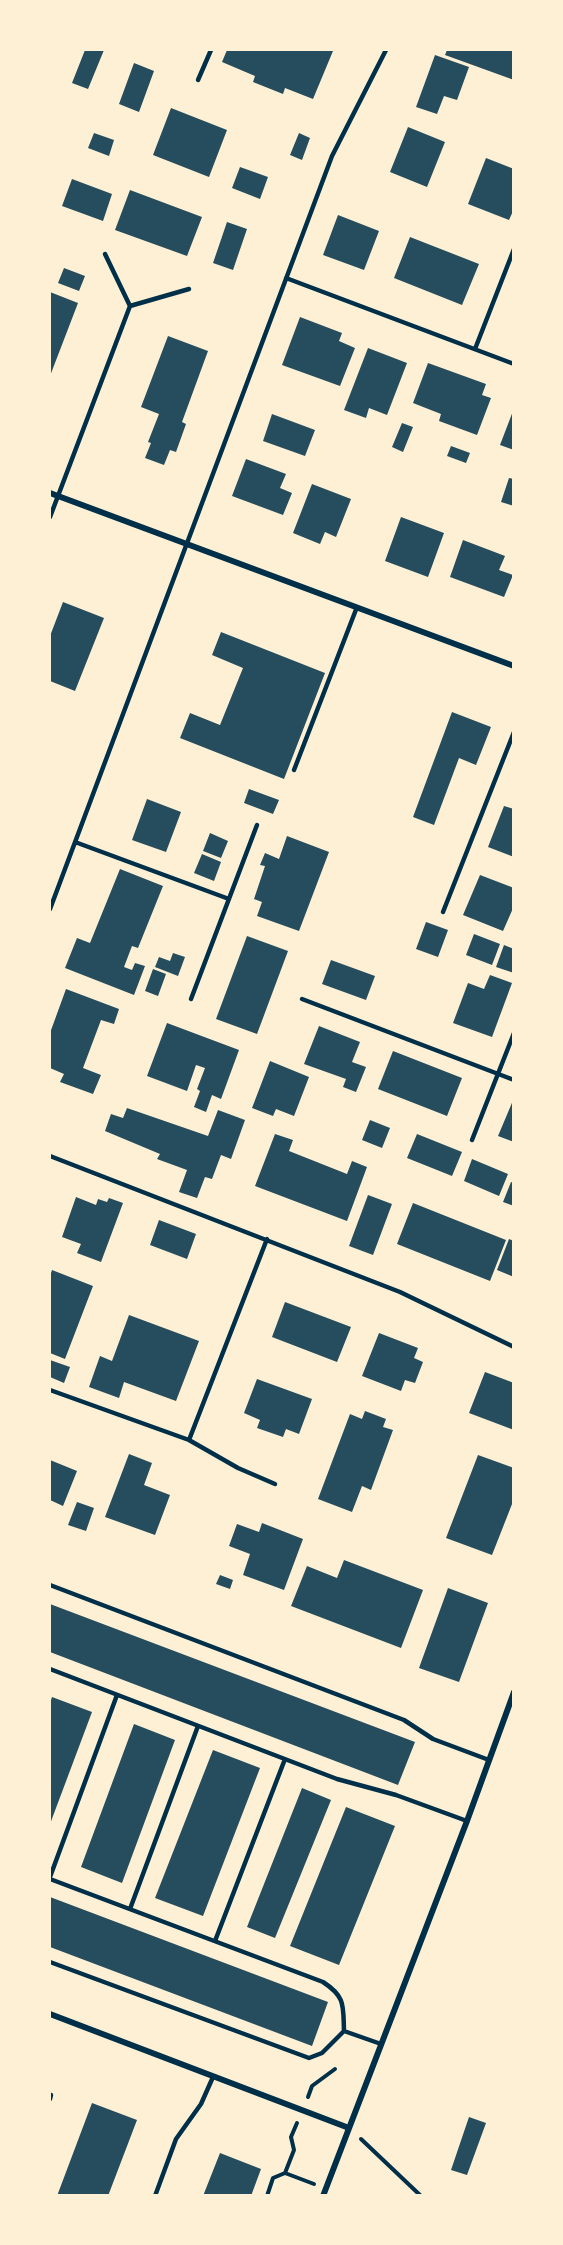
<!DOCTYPE html>
<html>
<head>
<meta charset="utf-8">
<style>
  body { margin:0 }
  #map { position:relative; width:563px; height:2245px; overflow:hidden; background:#fdf0d5; font-family:"IBM Plex Sans",sans-serif }
  canvas { display:block }
  .frame { position:absolute; inset:0; border:51px solid #fdf0d5; pointer-events:none }
</style>
</head>
<body>
<div id="map">
<canvas width="563" height="2245"></canvas>
<div class="frame"></div>
</div>
<script>
const g = document.querySelector('canvas').getContext('2d');
g.lineJoin = 'round';
function paint(path, color) { g.fillStyle = color; g.fill(path, 'evenodd'); }
function strokePath(path, color, width, dash) { g.strokeStyle = color; g.lineWidth = width; g.lineCap = dash ? 'butt' : 'round'; g.setLineDash(dash || []); g.stroke(path); }
const building = new Path2D(`
  M85 50H104L88 89 72 83Z
  M227 50H329L333 51 313 99 285 88 283 94 253 82 255 76 222 62Z
  M447 50H514V80L445 55Z
  M435 55 469 67 457 100 444 96 437 114 416 107Z
  M134 63 154 71 139 112 119 104Z
  M171 108 227 130 209 177 153 155Z
  M408 127 445 142 427 187 390 172Z
  M94 133 114 140 109 156 88 148Z
  M299 133 310 138 302 160 290 155Z
  M486 158 514 169V209L509 220 468 204Z
  M240 167 268 177 260 199 232 188Z
  M72 179 112 194 103 221 62 206Z
  M130 190 202 217 187 256 115 230Z
  M338 215 379 231 364 270 323 255Z
  M227 222 247 229 233 270 213 263Z
  M410 237 479 264 462 305 394 278Z
  M64 268 85 276 79 291 58 283Z
  M50 292 78 303 50 376Z
  M300 317 342 333 339 341 355 348 340 386 282 365Z
  M168 336 208 351 182 422 186 424 176 452 170 450 164 465 145 458 151 443 148 442 159 414 141 407Z
  M368 348 407 363 387 415 369 408 366 418 344 410Z
  M428 363 486 384 482 395 491 398 477 435 439 421 441 414 413 403Z
  M513 411H514V450L500 445Z
  M272 414 315 430 305 456 263 441Z
  M402 423 413 427 403 452 392 447Z
  M451 446 470 453 466 463 447 456Z
  M246 459 286 474 280 488 292 493 283 515 232 496Z
  M509 478 514 479V506L501 502Z
  M312 484 351 499 336 537 325 532 320 544 293 533Z
  M401 517 444 533 428 577 385 561Z
  M463 540 505 556 499 570 513 575 504 597 450 577Z
  M63 602 104 618 75 691 50 681V636Z
  M221 632 325 673 284 779 180 738 190 713 220 725 243 668 212 655Z
  M452 712 491 727 476 765 459 758 434 825 413 817Z
  M249 789 279 800 273 814 244 803Z
  M147 799 181 812 166 852 132 840Z
  M504 806 514 809V857L488 847Z
  M210 833 228 841 221 858 203 851Z
  M287 836 329 852 299 931 257 916 262 902 254 899 265 866 260 865 265 853 279 859Z
  M202 854 221 862 214 881 194 873Z
  M120 869 163 886 138 948 132 946 124 967 132 970 135 963 145 966 134 995 65 968 77 938 90 943Z
  M480 875 514 888V906L503 931 463 915Z
  M426 922 448 930 438 957 416 949Z
  M474 934 500 944 492 965 466 955Z
  M247 936 288 951 257 1034 216 1019Z
  M504 945 514 949V973L496 967Z
  M173 953 185 957 178 976 155 967 159 957 170 961Z
  M331 960 375 976 366 1000 322 984Z
  M153 969 166 974 158 996 145 991Z
  M490 975 512 983 492 1037 453 1023 468 983 484 989Z
  M66 989 119 1009 114 1024 101 1020 83 1068 101 1075 93 1094 60 1082 64 1074 50 1068V1033Z
  M167 1023 239 1050 221 1099 212 1095 206 1112 194 1107 200 1091 197 1089 205 1068 196 1065 187 1091 147 1076Z
  M319 1026 360 1042 352 1062 366 1067 356 1092 343 1087 346 1079 304 1064Z
  M393 1051 462 1078 447 1116 378 1089Z
  M270 1061 309 1077 294 1116 276 1109 273 1116 252 1108Z
  M514 1098V1142L498 1136Z
  M127 1108 208 1136 218 1110 245 1120 231 1159 221 1155 212 1179 205 1177 197 1198 179 1192 187 1170 157 1159 160 1154 105 1131 111 1114 123 1118Z
  M370 1120 390 1128 382 1148 362 1140Z
  M275 1134 293 1140 289 1151 347 1174 352 1161 367 1167 347 1221 255 1186Z
  M417 1134 462 1152 452 1176 407 1158Z
  M472 1159 508 1174 499 1196 464 1181Z
  M511 1182 514 1183V1206L503 1202Z
  M368 1195 392 1204 373 1255 349 1246Z
  M76 1197 96 1205 98 1199 107 1202 109 1198 123 1203 101 1262 77 1253 81 1244 62 1237Z
  M413 1203 506 1240 490 1281 397 1244Z
  M159 1220 196 1234 187 1259 150 1245Z
  M509 1239 514 1241V1277L497 1270Z
  M52 1270 93 1286 65 1359 50 1353V1276Z
  M285 1302 351 1327 337 1362 272 1337Z
  M129 1315 199 1341 176 1401 124 1382 119 1398 89 1387 100 1356 112 1361Z
  M379 1333 418 1348 414 1358 423 1362 415 1383 405 1380 401 1391 362 1376Z
  M50 1360 70 1367 64 1383 50 1377Z
  M485 1372 514 1383V1430L469 1413Z
  M257 1379 312 1399 299 1434 286 1429 283 1437 257 1428 260 1420 244 1413Z
  M365 1411 386 1419 383 1427 393 1430 371 1490 362 1486 352 1512 318 1499 350 1414 362 1419Z
  M129 1454 152 1463 144 1485 170 1495 155 1535 105 1517Z
  M478 1455 514 1468V1499L492 1555 446 1538Z
  M50 1460 77 1471 63 1506 50 1500Z
  M77 1502 94 1508 86 1531 68 1525Z
  M262 1523 303 1539 284 1590 243 1575 250 1554 229 1546 237 1524 259 1532Z
  M344 1560 423 1590 401 1648 291 1606 307 1566 337 1578Z
  M220 1575 233 1580 230 1589 216 1584Z
  M448 1588 488 1603 459 1682 419 1668Z
  M50 1604 415 1742 398 1785 50 1652Z
  M52 1697 92 1712 50 1824V1703Z
  M134 1724 175 1740 122 1883 81 1867Z
  M213 1750 260 1768 203 1916 155 1898Z
  M302 1788 331 1800 275 1938 247 1927Z
  M346 1807 395 1826 339 1965 290 1946Z
  M50 1897 328 2002 312 2046 50 1947Z
  M92 2103 137 2120 108 2196H57Z
  M469 2117 486 2123 467 2175 451 2170Z
  M220 2153 261 2169 251 2196H203Z`);
const path = new Path2D(`
  M308 2097 312 2086 335 2069
  M361 2139 421 2196
  M285 2173 294 2150 291 2137 297 2123
  M267 2196 273 2178 285 2173 314 2184`);
const service = new Path2D(`
  M198 80 211 50
  M105 254 130 306
  M286 278 514 364
  M475 349 514 249
  M50 517 130 306 189 289
  M294 770 357 607
  M75 842 229 899
  M50 909 332 156 386 50
  M443 912 514 732
  M191 999 257 825
  M302 999 514 1080
  M472 1140 514 1033
  M50 1156 400 1292 514 1347
  M267 1239 189 1440 238 1468 275 1484
  M50 1390 189 1440
  M50 1585 404 1720 433 1739 489 1760
  M50 1669 337 1779 396 1795 467 1821
  M50 1877 117 1695
  M50 1879 323 1982C346 1997 343 2006 344 2031L381 2044
  M130 1909 198 1726
  M215 1941 285 1759
  M50 1962 309 2058 322 2053 344 2031
  M50 2099 51 2095
  M155 2196 176 2139 201 2104 213 2077`);
const minor = new Path2D(`
  M50 493 514 666
  M50 2014 349 2128
  M323 2196 467 1821 514 1692`);
paint(building, '#264d5e');
strokePath(path, '#003049', 4);
strokePath(service, '#003049', 4.5);
strokePath(minor, '#003049', 6);
</script>
</body>
</html>
